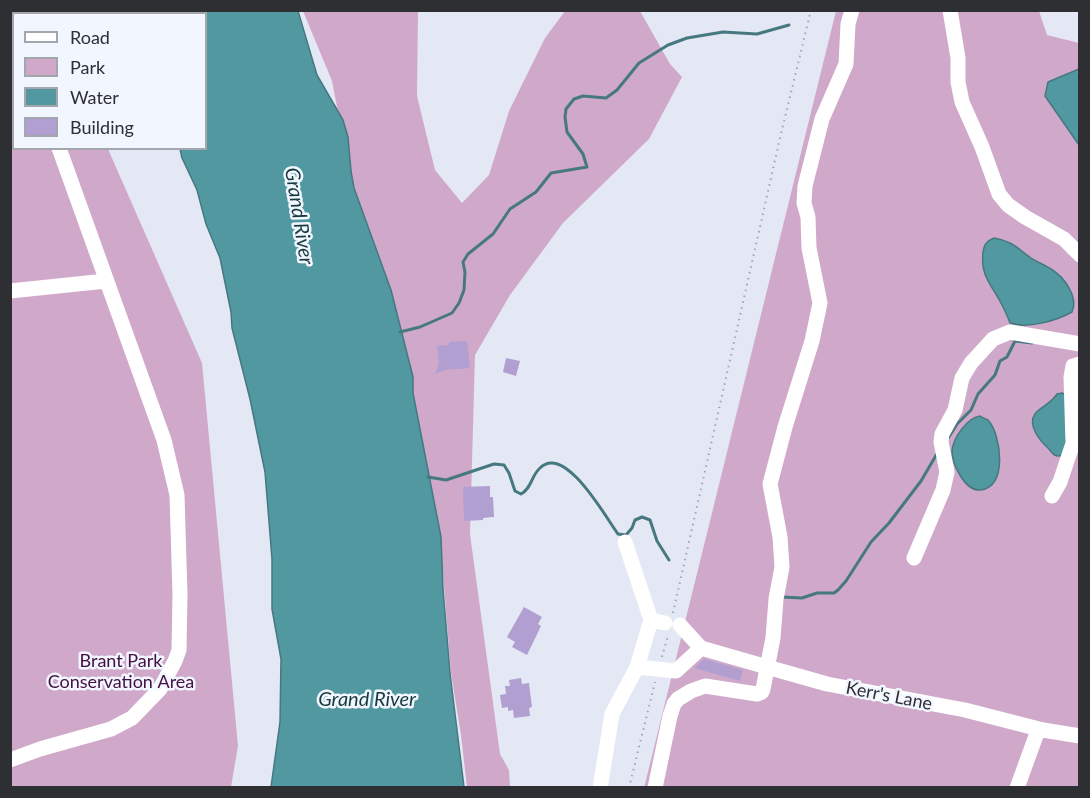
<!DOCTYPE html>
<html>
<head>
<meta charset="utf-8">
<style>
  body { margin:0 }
  #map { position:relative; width:1090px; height:798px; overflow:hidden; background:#e4e8f4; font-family:Lato,sans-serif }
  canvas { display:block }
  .frame { position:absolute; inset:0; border:12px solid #2d2f33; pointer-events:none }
  .legend { position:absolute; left:12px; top:12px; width:195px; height:138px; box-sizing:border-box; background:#f2f6ff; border:2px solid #a3a6ad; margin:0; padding:8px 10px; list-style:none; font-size:18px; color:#2d2f33 }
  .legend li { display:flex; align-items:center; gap:12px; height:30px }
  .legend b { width:30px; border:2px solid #a3a6ad }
</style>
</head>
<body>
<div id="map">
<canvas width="1090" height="798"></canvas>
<div class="frame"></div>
<ul class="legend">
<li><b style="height:8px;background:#fff"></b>Road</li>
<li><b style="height:16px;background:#d0a9ca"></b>Park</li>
<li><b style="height:16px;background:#5198a1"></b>Water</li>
<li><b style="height:16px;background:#b09fd0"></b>Building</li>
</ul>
</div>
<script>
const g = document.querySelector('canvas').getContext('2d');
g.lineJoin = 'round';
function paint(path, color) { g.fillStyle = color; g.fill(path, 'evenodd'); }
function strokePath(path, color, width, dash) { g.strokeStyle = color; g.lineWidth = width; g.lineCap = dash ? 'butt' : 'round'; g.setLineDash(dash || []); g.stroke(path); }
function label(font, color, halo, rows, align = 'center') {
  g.font = font + ' Lato,sans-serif'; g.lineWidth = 5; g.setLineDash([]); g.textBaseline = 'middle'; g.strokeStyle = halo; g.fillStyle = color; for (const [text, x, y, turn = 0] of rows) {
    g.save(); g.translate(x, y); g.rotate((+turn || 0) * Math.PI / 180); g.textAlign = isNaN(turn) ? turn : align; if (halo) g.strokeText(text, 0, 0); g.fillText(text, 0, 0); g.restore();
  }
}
const green = new Path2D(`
  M10 11H45L47 13 14 14V148L108 149 202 363 238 746 231 787H11Z
  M303 11H418L417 96 435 170 462 203 489 175 509 111 545 38 565 11H640L670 64 682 77 649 139 563 223 510 295 475 355 470 534 500 754 509 770 510 787H467L461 735 451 673 443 574 398 330 355 200 332 81Z
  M836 11H1039L1047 35 1079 43V787L644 788Z`);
const water = new Path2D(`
  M113 11H298L317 75 343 120 348 137 351 171 354 188 391 290 413 377V393L441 537 443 589 450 673 464 787H271L280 722 281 659 272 609V559L265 472 250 399 232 328 231 312 220 258 206 224 197 190 182 158 180 149 206 148V14H116Z
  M1079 69H1080L1079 145 1045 96 1048 82Z
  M994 238C1012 241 1017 248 1031 258 1037 262 1045 265 1051 269 1064 277 1079 297 1072 312 1056 321 1027 329 1010 323 1008 317 1005 311 1002 305 992 285 980 276 983 252 984 244 987 241 994 238Z
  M1062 393 1068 396 1070 420 1063 455C1055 458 1053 454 1048 448 1040 441 1027 425 1035 414 1040 407 1051 404 1057 394Z
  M980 416C981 417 986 419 988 420 1001 433 1009 490 979 490 964 490 952 463 952 451 953 438 967 418 980 416Z`);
const stream = new Path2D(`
  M400 332 420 327 452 313 459 303 464 290 465 272 463 262 468 254 493 234 510 209 536 192 551 173 587 167 583 154 567 132 565 117 566 109 574 99 583 96 606 98 617 90 639 63 668 45 687 38 723 32 757 34 789 25
  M947 440 957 424 971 410 978 394 995 375 1000 361 1007 357 1015 341 1032 343
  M428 477 446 480 494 464 504 465 509 473 515 491 521 494C532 488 531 476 540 468 565 443 606 518 618 534L626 535 632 528 635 520 642 517 650 520 657 541 669 560
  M782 597 802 598 817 593H834L838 590 846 581 871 542 889 523 921 481 938 452`);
const building = new Path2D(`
  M467 341 470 368 445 370 435 374 439 364 437 346 449 345V342Z
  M506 358 520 361 516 376 503 372Z
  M490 486V497H493L494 517 483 518V520L464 521 463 487Z
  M524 607 542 617 538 624 541 626 527 655 512 647 515 642 507 637Z
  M704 659 743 670 740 681 694 668Z
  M521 678 522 684 529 683 532 707 529 708 530 716 514 718 513 710 508 711V707L502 708 500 695 506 694 505 686H510L509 680Z`);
const path = new Path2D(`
  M673 613 780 138 811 10
  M662 657 668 636
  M629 788 655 682`);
const minor = new Path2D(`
  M950 10 958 58V82L962 102 982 147 999 194 1008 205 1025 217 1064 239 1080 255
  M10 20 14 28
  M10 291 106 281
  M1052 496 1060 482 1073 443 1071 377 1073 366 1080 364
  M625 542 651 620 665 623
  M914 558 943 490 947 472 941 442 942 434 955 410 962 378 971 363 993 339 1010 332 1080 344
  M680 625 701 648 767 667 827 684 965 710 1043 730 1080 736
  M637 667 676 671 701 648
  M10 760 40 749 111 729 132 718 160 689 175 661 179 650 180 595 177 495 164 440 59 148
  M600 788 612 714 637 667 651 620
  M655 788 670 716 674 704 678 699 691 691 705 686 757 694 762 692 763 689 773 638 776 599 782 567 780 537 770 484 785 427 812 341 820 303 809 248 808 217 804 203 805 186 822 119 846 64 848 24 852 10
  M1017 788 1037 733`);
const parkNames = [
  ["Brant Park",121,661],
  ["Conservation Area",121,682]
];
const streetNames = [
  ["Kerr's Lane",889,696,11]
];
const waterNames = [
  ["Grand River",299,216,81],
  ["Grand River",367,700]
];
paint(green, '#d0a9ca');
paint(water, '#5198a1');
strokePath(water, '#467880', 1.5);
strokePath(stream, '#467880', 3);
paint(building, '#b09fd0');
strokePath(path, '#a1a5ae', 2, [1.5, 4.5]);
strokePath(minor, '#fff', 15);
label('18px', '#440f40', '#f2f6ff', parkNames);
label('18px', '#2d2f33', '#f2f6ff', streetNames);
label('italic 20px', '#183b3f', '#f2f6ff', waterNames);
</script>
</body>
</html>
